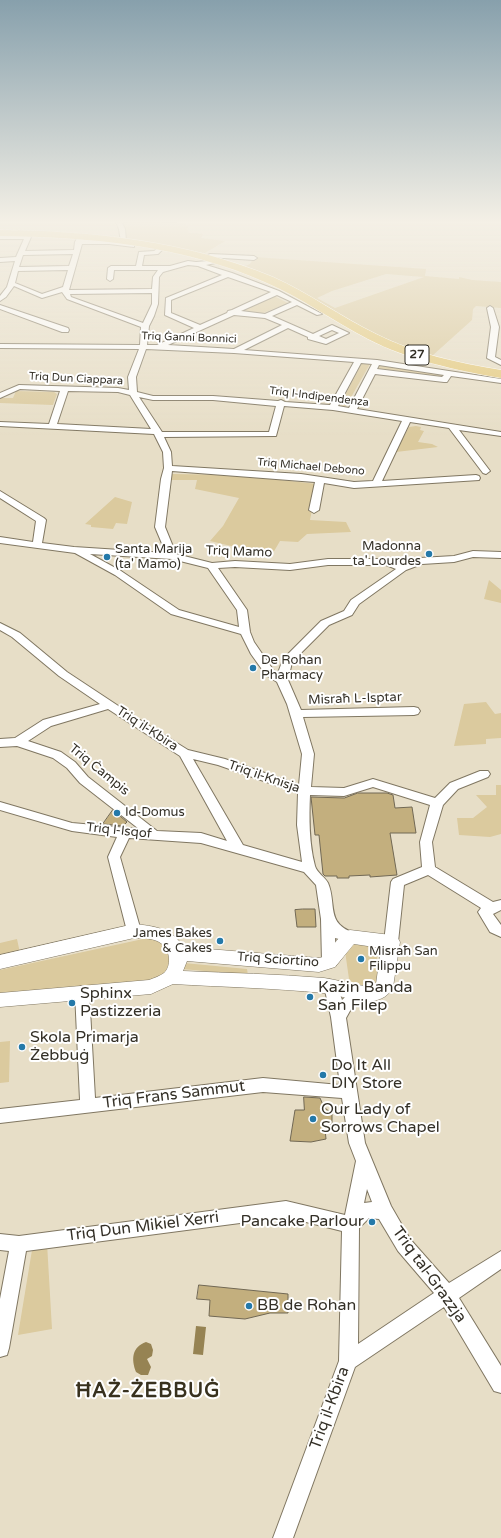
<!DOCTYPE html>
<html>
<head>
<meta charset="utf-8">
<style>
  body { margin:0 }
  canvas { display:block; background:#e7dec7 }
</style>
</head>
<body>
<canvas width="501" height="1538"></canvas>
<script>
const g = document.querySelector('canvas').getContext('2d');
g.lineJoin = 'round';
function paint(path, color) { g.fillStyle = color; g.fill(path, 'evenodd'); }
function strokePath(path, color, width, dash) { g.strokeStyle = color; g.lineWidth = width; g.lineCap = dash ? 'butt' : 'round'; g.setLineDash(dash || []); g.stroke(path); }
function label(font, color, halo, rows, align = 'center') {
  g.font = font + ' "Varela Round",sans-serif'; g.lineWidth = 4; g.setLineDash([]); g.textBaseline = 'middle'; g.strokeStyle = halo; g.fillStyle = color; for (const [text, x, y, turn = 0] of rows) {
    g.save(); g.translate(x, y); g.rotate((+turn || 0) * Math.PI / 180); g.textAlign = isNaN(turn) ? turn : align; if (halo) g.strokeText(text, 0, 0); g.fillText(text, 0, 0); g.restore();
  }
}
const green = new Path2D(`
  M128 220H160V222L186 223 189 233 203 234 201 238 225 241 205 253 126 239 123 234 121 224Z
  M254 257 426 269 425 276 459 279V277L472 280 501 282V308L476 306 473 309 472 320 432 356C406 348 380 338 356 325 318 305 284 280 245 266L250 264ZM386 274 424 277 335 308 317 298 332 291Z
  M274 296 288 303 261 314 239 311Z
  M362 363 370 364 346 406 340 405Z
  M379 365 443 373 441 379 376 370Z
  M16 391 54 392 57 394 53 405 0 403V398H13Z
  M416 426 421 427 420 430 424 431 418 442 432 444 438 447 396 452 409 427Z
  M172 474 235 475 317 484 310 520 346 522 351 532 307 534 298 542 280 541 273 553 248 550 210 541 223 526 239 498 195 489 197 480H170Z
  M115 497 132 502 127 524 116 523 113 529 91 527V525L85 524Z
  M489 580 501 590V603L484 599Z
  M486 702 495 714 501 713V738L486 739V744L454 746 464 704Z
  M496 785H501V834L490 837 459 835 457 818H473L487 807 476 795H496Z
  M17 939 20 953 0 958V943Z
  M143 939H150L164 943 174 962 162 979 0 996V970Z
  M351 944 374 946 376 948 379 980C374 991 356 988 349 979L345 951Z
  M184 963 247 969 248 975 182 969Z
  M10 1041 9 1082 0 1083V1042Z
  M47 1243 52 1329 18 1335 33 1244Z`);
const water = new Path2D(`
  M196 1326 206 1327 203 1355 193 1354Z
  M146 1342 151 1344 153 1350 152 1356 147 1359 151 1367 148 1375H141L136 1372C131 1359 132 1347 146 1342Z`);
const building = new Path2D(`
  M358 793H387L393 795 395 808 412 807 416 833H390L397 875 370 877V875L349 876V878H337V876H325L323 874 319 835H315L311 797 344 798Z
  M113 810 127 822 123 826 103 824Z
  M303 909H315L316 927H297L295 910Z
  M304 1097 320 1098 324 1107 332 1114V1124L325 1129 326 1139 311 1142 290 1141 295 1110H304Z
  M199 1285 288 1294V1313H270L245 1319 209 1316 210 1300 197 1299Z`);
const minor = new Path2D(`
  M119 220H128L122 223 125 229 126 241 124 243 134 245V247L109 244H82L69 290 152 289 153 277 158 270H114L113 279 110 281 107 279 108 268 111 266H136L139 252 154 251 161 246 164 248 158 254 144 255 142 266H170L188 261 196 262 220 260V262L206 265 232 273 279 291 322 314 317 315 297 305 272 316 313 334 332 325 349 333 326 344 308 339V337L288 328 244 350 377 360 501 379V383L451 376 447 382H444L375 374 357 409 501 432V436L459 430 490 471 486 474 483 473 449 428 410 422 382 481 476 475 479 476 480 478 479 480 354 488 324 483 319 510 314 513 309 510 315 482 172 471 165 527 176 554 212 563 235 561 290 564 328 559H387L403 565 420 558 454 556 473 551 501 552V558L473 557 454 562 422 564 406 570 359 604 352 615 329 625 292 662 288 680 301 710 414 707 418 708 420 711 418 714 414 715 303 717 314 754 311 787 344 788 373 779 435 798 450 783 480 771H488L490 774 488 777 458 789 443 805 432 842 435 867 493 902 501 900V910L493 914 501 925V937L490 932 478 912 481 908 428 875 404 885 398 942 396 946 391 947 386 946 384 942 391 882 393 879 422 867 420 842 430 805 373 787 344 796 310 795C309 818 309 844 315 866 317 873 325 877 328 883 337 904 325 924 355 933L357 937 355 941 350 942 335 938 336 962 334 966 329 968 324 966 322 962 321 919 316 885 304 872 201 843 129 838 120 857 141 931 139 935 134 936 129 935 127 931 108 857 117 837 72 831 0 810V802L72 823 139 829 80 783 67 768 53 758 17 746 0 747V739L15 738 43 720 100 704 59 676 12 637 0 630V623L20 633 67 672 132 715 188 750 225 759 299 785 302 754 287 704 277 682 266 675 251 654 241 634 171 614 115 575 75 553 0 543V537L33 542 36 521 0 498V491L44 518 46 520 42 543 74 547 166 553 155 527 161 479 164 468 163 452 154 434 0 426V422L49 424 60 391 20 389 0 398V393L19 385 118 388 129 390 128 377 139 349 0 348V344L140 345 141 327 67 299 62 292 42 298 14 286 6 297 0 301V296L7 287 15 261 0 262V258L16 257 24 239H0V235L30 236 31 237 25 251 74 250 75 242 79 235 81 234 84 236 83 240H109L121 242 119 229 116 222ZM73 254 69 266 19 267 23 255ZM188 265 198 266 222 275 166 298 165 315 194 328 157 345H147L149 326 154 316 158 304 159 277 163 272ZM68 270 63 287 42 294 15 283 18 271ZM228 277 271 292 232 310 228 311 227 313 200 325 171 313V300ZM152 293V304L143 323 71 297 70 294ZM277 295 292 302 265 314 241 311ZM234 315 265 318 282 325 234 349 168 345ZM332 330 339 333 326 339 319 336ZM146 349 234 353 354 362 330 405 285 402 281 400 278 401 213 396H153L137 392 136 377ZM361 363 372 364 349 408 338 406ZM379 365 444 375 442 377 377 369ZM68 391 118 392 130 395 151 429 57 424ZM139 397 153 400H213L276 406 269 432H162ZM284 406 333 410 402 421 373 481 354 482 301 474 172 466 171 452 164 437 276 436ZM90 554 172 559 208 568 237 610 239 627 179 610 121 571ZM328 565H386L396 569 351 600 344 611 321 621 283 659 278 673 274 671 254 642 250 632 247 610 218 568 235 567 290 570ZM108 709 180 756 227 841 201 833 157 831 88 777 75 762 61 752 28 741 51 726ZM193 759 218 765 298 793 297 825 302 862 243 845Z
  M210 254 254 256 257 258 254 260 208 257V255Z
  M0 305 68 328 69 330 68 332H62L0 309Z
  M490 306 493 308 499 327 495 357 501 360V365L487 358 491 327 487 308Z
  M331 980 336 982 342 1000C349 994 357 985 367 989L369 993 367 997 351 1009 346 1018 365 1143 391 1206 410 1239 449 1283 501 1251V1269L459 1298 501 1366V1393L494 1391 444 1307 355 1367 293 1538H273L339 1361 342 1231 286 1217 26 1251 9 1348 7 1355 0 1357V1299L9 1251 0 1250V1234L19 1236 286 1201 345 1215 356 1161 349 1143 342 1098 263 1092 0 1123V1109L80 1100 75 992 77 988 82 986 87 988 89 992 95 1098 263 1078 340 1085 331 1017 324 986 326 982ZM367 1189 372 1202 364 1203ZM369 1218 379 1219 398 1251 434 1293 358 1344 359 1228Z`);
const tertiary = new Path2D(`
  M134 924C153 926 173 928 183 947L319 958 323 957 344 932 350 930 391 935 397 937 400 942 393 987C389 996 381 1000 371 1001 355 1003 339 994 323 993 273 988 223 987 173 984L151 994 0 1007V993L149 980C154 978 160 976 164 973 172 966 170 950 162 944 155 938 143 938 134 938L0 969V955ZM354 944 381 948 376 984 372 986C356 987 340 980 324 978 277 974 230 973 183 971L187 961 319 972 335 967Z`);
const primary = new Path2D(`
  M0 230C93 231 186 241 273 277 309 293 341 317 376 334 416 354 458 363 501 370V378C455 370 409 360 368 339 333 321 302 298 267 283 183 245 90 237 0 236Z`);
const markers = [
  [429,554,4,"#2479a9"],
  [107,557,4,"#2479a9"],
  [253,668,4,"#2479a9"],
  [117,813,4,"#2479a9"],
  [220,941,4,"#2479a9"],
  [361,959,4,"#2479a9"],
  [310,997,4,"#2479a9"],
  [72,1003,4,"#2479a9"],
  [22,1047,4,"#2479a9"],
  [323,1075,4,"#2479a9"],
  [313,1119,4,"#2479a9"],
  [372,1222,4,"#2479a9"],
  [249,1306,4,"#2479a9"]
];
const farStreetnames = [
  ["Triq Ġanni Bonnici",189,338,2],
  ["Triq Dun Ciappara",76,379,3],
  ["Triq l-Indipendenza",319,397,7],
  ["Triq Michael Debono",311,467,5]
];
const shields = [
  [417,355,24]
];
const shieldNames = [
  ["27",417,355]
];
const poiNames = [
  ["Madonna",421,547,"right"],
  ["ta' Lourdes",421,562,"right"],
  ["Santa Marija",115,550],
  ["(ta' Mamo)",115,565],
  ["De Rohan",261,661],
  ["Pharmacy",261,676],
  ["Id-Domus",125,813],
  ["James Bakes",212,934,"right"],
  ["& Cakes",212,949,"right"],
  ["Misraħ San",369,952],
  ["Filippu",369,967]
];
const streetNames = [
  ["Triq Mamo",239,552,2],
  ["Misraħ L-Isptar",355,699,-2],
  ["Triq il-Kbira",147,729,33],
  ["Triq Ċampis",99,770,39],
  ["Triq il-Knisja",264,777,19],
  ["Triq l-Isqof",119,831,6],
  ["Triq Sciortino",278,960,4]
];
const nearPoinames = [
  ["Każin Banda",318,988],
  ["San Filep",318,1006],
  ["Sphinx",80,994],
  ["Pastizzeria",80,1012],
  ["Skola Primarja",30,1038],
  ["Żebbuġ",30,1056],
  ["Do It All",331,1066],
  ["DIY Store",331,1084],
  ["Our Lady of",321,1110],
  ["Sorrows Chapel",321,1128],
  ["Pancake Parlour",364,1222,"right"],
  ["BB de Rohan",257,1306]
];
const nearStreetnames = [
  ["Triq Frans Sammut",174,1095,-7],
  ["Triq Dun Mikiel Xerri",143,1227,-7],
  ["Triq tal-Grazzja",429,1275,54],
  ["Triq il-Kbira",330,1408,-70]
];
const nearDistrictnames = [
  ["ĦAŻ-ŻEBBUĠ",148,1392]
];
paint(green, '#dbca9e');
paint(water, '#968353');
paint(building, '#c3af7e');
strokePath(building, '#716854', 1);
strokePath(minor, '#807762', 2);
strokePath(tertiary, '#807762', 1);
strokePath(primary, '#fff', 1);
paint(minor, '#fff');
paint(tertiary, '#fff');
paint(primary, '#e5cb80');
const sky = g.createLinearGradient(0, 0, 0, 435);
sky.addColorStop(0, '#87a0ac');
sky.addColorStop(0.51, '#f4f0e6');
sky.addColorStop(1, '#f4f0e600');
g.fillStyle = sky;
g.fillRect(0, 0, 501, 435);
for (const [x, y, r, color] of markers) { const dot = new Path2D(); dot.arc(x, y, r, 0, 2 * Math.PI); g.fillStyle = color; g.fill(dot); strokePath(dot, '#fff', 1.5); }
label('11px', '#343027', '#fff', farStreetnames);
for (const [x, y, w] of shields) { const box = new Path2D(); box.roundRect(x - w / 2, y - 10, w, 20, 3); g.fillStyle = '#fff'; g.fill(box); strokePath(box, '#343027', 1); }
label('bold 12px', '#343027', null, shieldNames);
label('13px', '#343027', '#fff', poiNames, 'left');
label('13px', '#343027', '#fff', streetNames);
label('16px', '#343027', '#fff', nearPoinames, 'left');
label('16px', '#343027', '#fff', nearStreetnames);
g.letterSpacing = '1px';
label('bold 20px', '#38311e', '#fff', nearDistrictnames);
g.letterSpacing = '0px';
</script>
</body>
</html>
